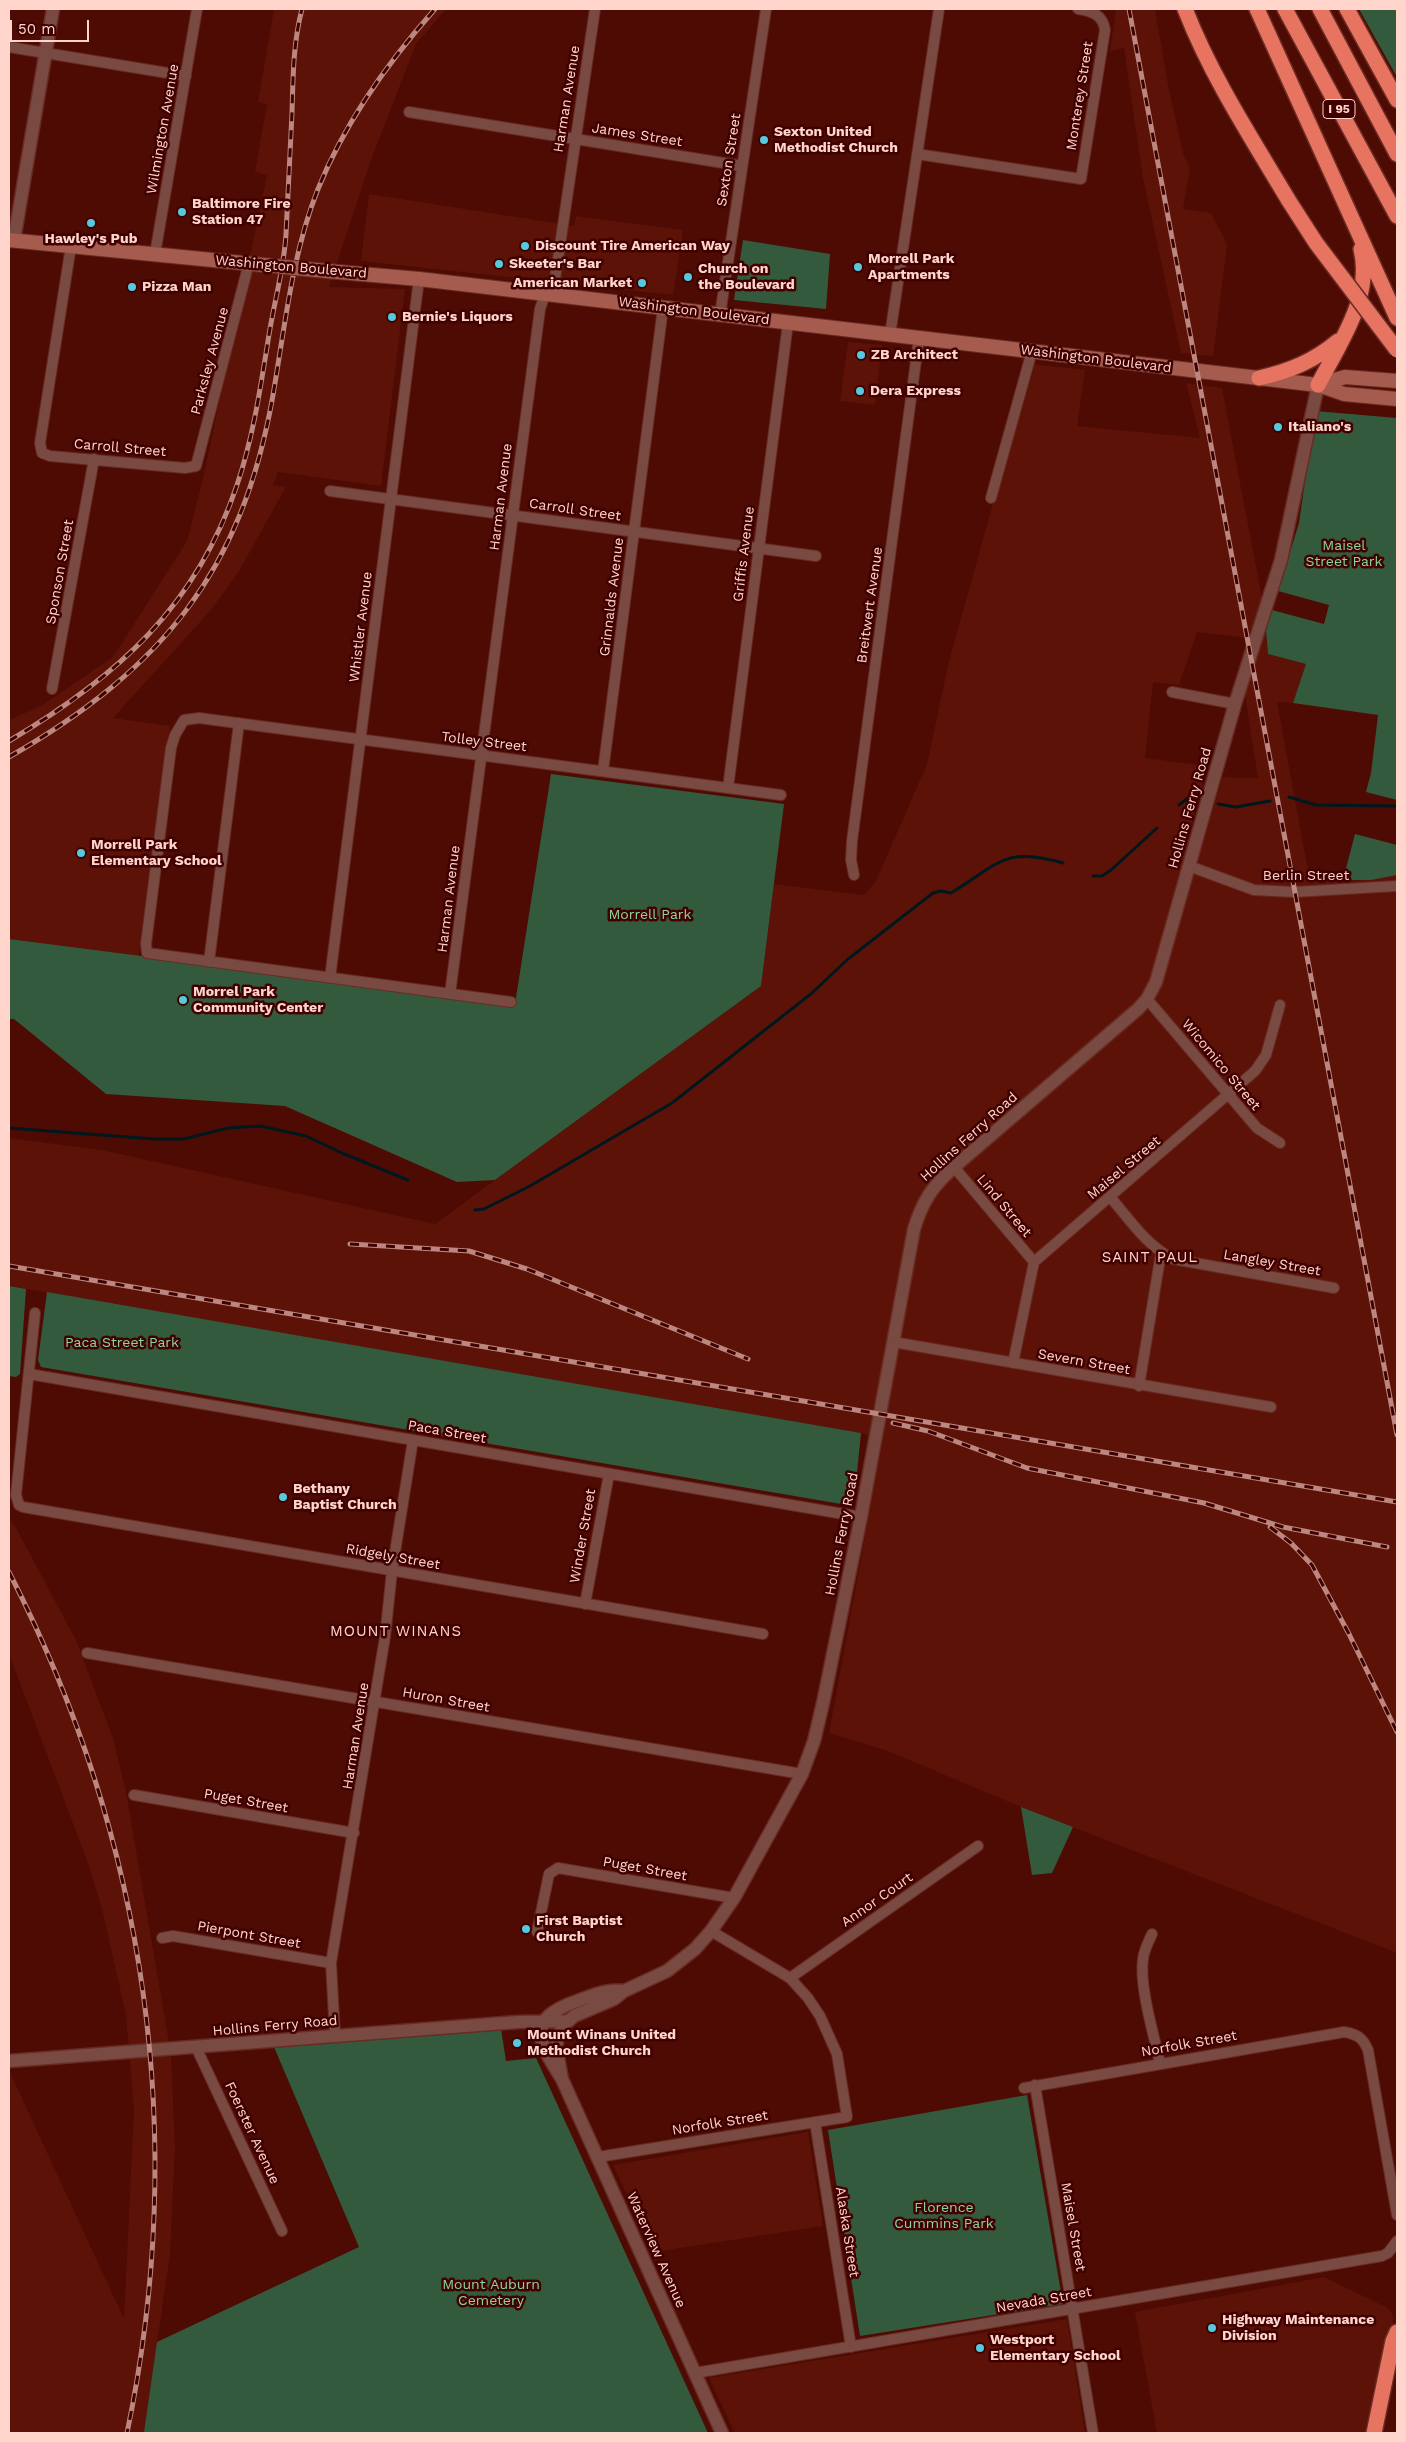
<!DOCTYPE html>
<html>
<head>
<meta charset="utf-8">
<style>
  body { margin:0 }
  #map { position:relative; width:1406px; height:2442px; overflow:hidden; background:#4d0b03; font-family:"Work Sans",sans-serif }
  canvas { display:block }
  .frame { position:absolute; inset:0; border:10px solid #ffd5cc; pointer-events:none }
  .scale { position:absolute; left:10px; top:20px; width:79px; height:22px; box-sizing:border-box; border:2px solid #ffd5cc; border-top:0; padding-left:6px; font-size:15px; line-height:18px; white-space:nowrap; color:#ffd5cc; -webkit-text-stroke:4px #410000; paint-order:stroke }
</style>
</head>
<body>
<div id="map">
<canvas width="1406" height="2442"></canvas>
<div class="frame"></div>
<div class="scale">50 m</div>
</div>
<script>
const g = document.querySelector('canvas').getContext('2d');
g.lineJoin = 'round';
function paint(path, color) { g.fillStyle = color; g.fill(path, 'evenodd'); }
function strokePath(path, color, width, dash) { g.strokeStyle = color; g.lineWidth = width; g.lineCap = dash ? 'butt' : 'round'; g.setLineDash(dash || []); g.stroke(path); }
function label(font, color, halo, rows, align = 'center') {
  g.font = font + ' "Work Sans",sans-serif'; g.lineWidth = 5; g.setLineDash([]); g.textBaseline = 'middle'; g.strokeStyle = halo; g.fillStyle = color; for (const [text, x, y, turn = 0] of rows) {
    g.save(); g.translate(x, y); g.rotate((+turn || 0) * Math.PI / 180); g.textAlign = isNaN(turn) ? turn : align; if (halo) g.strokeText(text, 0, 0); g.fillText(text, 0, 0); g.restore();
  }
}
const built = new Path2D(`
  M274 9H446L416 44 371 160 329 287 405 289 381 486 278 472 273 485 286 487 239 571 211 610 113 718 170 726 139 956 9 939V720L41 706 113 657 187 541 203 479 267 175 255 172 267 104 258 102Z
  M1116 9H1155L1168 85 1183 153 1190 168 1183 209 1211 213 1227 244 1213 356 1181 353 1143 178 1124 48 1110 51Z
  M369 194 574 226 576 216 683 230 673 295 361 261Z
  M848 342 882 345 875 405 840 401Z
  M1032 364 1085 370 1077 426 1200 438 1186 383 1222 388 1261 593 1268 654 1306 664 1293 703 1277 702 1310 881 1371 880 1397 875V1953L1021 1807 888 1751 829 1733 883 1440 861 1433 9 1286V1138L102 1150 435 1224 761 986 774 884 864 895 876 881 927 764 949 661ZM1197 632 1248 638 1240 663 1258 778 1223 777 1203 844 1187 838 1208 766 1145 758 1153 682 1179 685Z
  M9 1520 16 1528 76 1640 113 1738 126 1792 171 2054 175 2147 170 2254 144 2433H9V2070L124 2319 134 2109 126 2015 102 1909 89 1866 9 1654Z
  M808 2132 823 2226 654 2252 613 2165Z
  M1324 2277 1388 2308 1394 2317 1366 2433H1157L1135 2312Z
  M1067 2319 1085 2433H735L709 2378Z`);
const green = new Path2D(`
  M1359 9H1397V77Z
  M743 240 830 254 826 309 734 300Z
  M1315 411 1397 418V800L1366 792 1371 773 1378 715 1293 703 1306 664 1268 654 1266 631 1272 610 1324 624 1329 605 1278 591 1299 523Z
  M551 774 784 804 761 986 495 1180 457 1182 285 1106 106 1094 14 1019H9V939L515 1004Z
  M1355 834 1397 845V875L1371 880H1343Z
  M9 1286 26 1289 20 1374 16 1377 9 1376Z
  M47 1292 861 1433 854 1502 847 1505 41 1367 38 1360Z
  M1021 1807 1073 1827 1052 1873 1032 1875Z
  M501 2029 506 2061 536 2058 708 2433 144 2432 157 2342 359 2247 274 2047Z
  M1027 2095 1063 2304 860 2336 828 2130Z`);
const stream = new Path2D(`
  M1289 797 1316 805 1397 806
  M1218 804 1236 807 1270 801
  M1179 805 1188 798 1195 796
  M1093 876H1102L1111 870 1157 828
  M9 1128 154 1139H184L228 1128 260 1126 306 1136 342 1153 408 1180
  M475 1210 484 1209 530 1186 672 1103 812 993 848 959 933 893 941 891 951 893C997 866 1003 845 1063 863`);
const minor = new Path2D(`
  M9 47 186 76
  M409 112 742 166
  M917 154 1081 179 1105 30C1103 15 1092 11 1078 9
  M71 246 40 443 42 453 50 456 185 468 196 466 249 263
  M155 254 197 9
  M720 315 766 9
  M890 335 939 9
  M330 491 816 556
  M991 498 1032 351
  M52 689 94 459
  M1172 692 1235 704
  M603 771 663 308
  M728 788 788 323
  M1189 866 1254 890 1294 892 1397 886
  M854 875 851 860 852 841 919 338
  M209 962 239 723
  M330 978 419 279
  M450 994 540 309 545 294 555 279 595 9
  M1147 999 1257 1128 1280 1143
  M511 1002 147 953 146 944 171 748 175 735 184 720 199 718 781 795
  M954 1167 1034 1262
  M1111 1198C1130 1220 1147 1246 1173 1259L1334 1288
  M35 1313 16 1495 19 1505 23 1507 763 1634
  M893 1342 1271 1407
  M1013 1363 1034 1262 1255 1071 1266 1055 1280 1005
  M29 1374 861 1517
  M1139 1386 1161 1253
  M585 1604 609 1474
  M87 1653 802 1774
  M134 1795 354 1833
  M537 1932 549 1874 558 1868 734 1898
  M1152 1934C1148 1943 1144 1950 1143 1959 1139 1986 1154 2035 1160 2063
  M162 1938 173 1936 331 1963
  M790 1978 978 1846
  M335 2036 331 1963 385 1637 392 1571 413 1440
  M196 2047 282 2231
  M1035 2085 1093 2433
  M1024 2088 1344 2032C1357 2034 1363 2038 1368 2050L1397 2215
  M815 2122 851 2347
  M598 2157 847 2117 837 2054 820 2016 808 1998 790 1978 711 1931
  M695 2373 1382 2256 1388 2253 1397 2241`);
const tertiary = new Path2D(`
  M14 240 53 9
  M624 1991C605 1989 594 1995 577 2001 523 2020 539 2042 562 2079L722 2433
  M9 2061 518 2022 568 2021
  M562 2079 556 2046 559 2034 565 2024 574 2016 614 1999 624 1991 667 1971 695 1949 711 1931 734 1898 802 1774 814 1741 823 1703 861 1517 914 1229C923 1200 932 1187 954 1167L1138 1009 1147 999 1156 982 1235 704 1281 560 1318 385`);
const secondary = new Path2D(`
  M9 240 253 264
  M327 271 419 279 1318 385 1344 394 1397 399
  M1318 385 1345 377 1397 381`);
const motorway = new Path2D(`
  M1185 9C1211 76 1252 139 1289 201
  M1257 9 1397 318
  M1285 9 1397 216
  M1320 9 1397 154
  M1347 9 1397 100
  M1259 378C1290 371 1314 361 1338 341
  M1318 385C1339 344 1373 297 1361 249
  M1374 2433 1393 2341 1397 2332`);
const rail = new Path2D(`
  M1129 9 1397 1435
  M9 741C117 677 196 607 237 485 253 438 260 390 268 341 273 306 284 270 286 234 288 194 290 153 292 113 293 78 293 43 302 9
  M9 757C162 669 242 572 273 395 285 326 292 254 318 189 345 122 388 62 435 9
  M350 1244 469 1251 527 1269 748 1359
  M9 1266 1397 1502
  M893 1423 928 1431 1027 1468 1204 1503 1283 1527 1387 1547
  M1270 1527 1291 1543 1312 1565 1349 1634 1397 1732
  M9 1572C147 1841 189 2137 127 2433`);
const secondaryBridge = new Path2D(`
  M253 264 327 271`);
const motorwayBridge = new Path2D(`
  M1289 201 1316 243 1397 350`);
const markers = [
  [764,140,5,"#55cadf"],
  [182,212,5,"#55cadf"],
  [91,223,5,"#55cadf"],
  [525,246,5,"#55cadf"],
  [499,264,5,"#55cadf"],
  [858,267,5,"#55cadf"],
  [688,277,5,"#55cadf"],
  [642,283,5,"#55cadf"],
  [132,287,5,"#55cadf"],
  [392,317,5,"#55cadf"],
  [861,355,5,"#55cadf"],
  [860,391,5,"#55cadf"],
  [1278,427,5,"#55cadf"],
  [81,853,5,"#55cadf"],
  [183,1000,5,"#55cadf"],
  [283,1497,5,"#55cadf"],
  [526,1929,5,"#55cadf"],
  [517,2043,5,"#55cadf"],
  [1212,2328,5,"#55cadf"],
  [980,2348,5,"#55cadf"]
];
const shields = [
  [1339,109,32]
];
const shieldNames = [
  ["I 95",1339,109]
];
const streetNames = [
  ["Monterey Street",1080,96,-81],
  ["Harman Avenue",567,99,-81],
  ["Wilmington Avenue",163,129,-80],
  ["James Street",637,135,9],
  ["Sexton Street",729,160,-81],
  ["Washington Boulevard",291,267,5],
  ["Washington Boulevard",694,311,7],
  ["Washington Boulevard",1096,359,7],
  ["Parksley Avenue",210,361,-75],
  ["Carroll Street",120,448,5],
  ["Harman Avenue",501,497,-83],
  ["Carroll Street",575,510,8],
  ["Griffis Avenue",744,554,-83],
  ["Sponson Street",60,572,-80],
  ["Grinnalds Avenue",612,597,-83],
  ["Breitwert Avenue",870,605,-82],
  ["Whistler Avenue",361,627,-83],
  ["Tolley Street",484,742,7],
  ["Hollins Ferry Road",1190,808,-74],
  ["Berlin Street",1306,876],
  ["Harman Avenue",449,899,-83],
  ["Wicomico Street",1221,1065,50],
  ["Hollins Ferry Road",969,1137,-42],
  ["Maisel Street",1124,1168,-40],
  ["Lind Street",1004,1206,50],
  ["Langley Street",1272,1263,10],
  ["Severn Street",1084,1362,10],
  ["Paca Street",447,1432,10],
  ["Hollins Ferry Road",842,1534,-79],
  ["Winder Street",583,1536,-80],
  ["Ridgely Street",393,1557,10],
  ["Huron Street",446,1700,10],
  ["Harman Avenue",356,1736,-81],
  ["Puget Street",246,1801,10],
  ["Puget Street",645,1869,10],
  ["Annor Court",877,1900,-35],
  ["Pierpont Street",249,1935,10],
  ["Hollins Ferry Road",275,2026,-5],
  ["Norfolk Street",1189,2044,-10],
  ["Norfolk Street",720,2123,-9],
  ["Foerster Avenue",252,2133,65],
  ["Maisel Street",1073,2227,80],
  ["Alaska Street",847,2232,81],
  ["Waterview Avenue",656,2250,66],
  ["Nevada Street",1044,2300,-10]
];
const poiNames = [
  ["Sexton United",774,132],
  ["Methodist Church",774,148],
  ["Baltimore Fire",192,204],
  ["Station 47",192,220],
  ["Hawley's Pub",91,239,"center"],
  ["Discount Tire American Way",535,246],
  ["Morrell Park",868,259],
  ["Apartments",868,275],
  ["Skeeter's Bar",509,264],
  ["Church on",698,269],
  ["the Boulevard",698,285],
  ["American Market",632,283,"right"],
  ["Pizza Man",142,287],
  ["Bernie's Liquors",402,317],
  ["ZB Architect",871,355],
  ["Dera Express",870,391],
  ["Italiano's",1288,427],
  ["Morrell Park",91,845],
  ["Elementary School",91,861],
  ["Morrel Park",193,992],
  ["Community Center",193,1008],
  ["Bethany",293,1489],
  ["Baptist Church",293,1505],
  ["First Baptist",536,1921],
  ["Church",536,1937],
  ["Mount Winans United",527,2035],
  ["Methodist Church",527,2051],
  ["Highway Maintenance",1222,2320],
  ["Division",1222,2336],
  ["Westport",990,2340],
  ["Elementary School",990,2356]
];
const parkNames = [
  ["Maisel",1344,546],
  ["Street Park",1344,562],
  ["Morrell Park",650,915],
  ["Paca Street Park",122,1343],
  ["Florence",944,2208],
  ["Cummins Park",944,2224],
  ["Mount Auburn",491,2285],
  ["Cemetery",491,2301]
];
const neighbourhoodNames = [
  ["SAINT PAUL",1150,1258],
  ["MOUNT WINANS",396,1632]
];
paint(built, '#5c1207');
paint(green, '#345a3e');
strokePath(stream, '#00181d', 3);
strokePath(minor, '#692b23', 12);
strokePath(tertiary, '#692b23', 15);
strokePath(secondary, '#692b23', 16);
strokePath(motorway, '#692b23', 18);
strokePath(minor, '#784a41', 10);
strokePath(tertiary, '#784a41', 12);
strokePath(secondary, '#a55c4e', 14);
strokePath(motorway, '#e67460', 15);
strokePath(rail, '#bb877f', 5);
strokePath(rail, '#410000', 3, [9]);
strokePath(secondaryBridge, '#692b23', 16, []);
strokePath(motorwayBridge, '#692b23', 18, []);
strokePath(secondaryBridge, '#a55c4e', 14);
strokePath(motorwayBridge, '#e67460', 15);
for (const [x, y, r, color] of markers) { const dot = new Path2D(); dot.arc(x, y, r, 0, 2 * Math.PI); g.fillStyle = color; g.fill(dot); strokePath(dot, '#410000', 2); }
for (const [x, y, w] of shields) { const box = new Path2D(); box.roundRect(x - w / 2, y - 9.5, w, 19, 4); g.fillStyle = '#410000'; g.fill(box); strokePath(box, '#ffd5cc', 1); }
label('bold 12px', '#ffd5cc', null, shieldNames);
label('14px', '#ffd5cc', '#410000', streetNames);
label('bold 14px', '#ffd5cc', '#410000', poiNames, 'left');
label('14px', '#87d79c', '#410000', parkNames);
g.letterSpacing = '1px';
label('15px', '#ffd5cc', '#410000', neighbourhoodNames);
g.letterSpacing = '0px';
</script>
</body>
</html>
